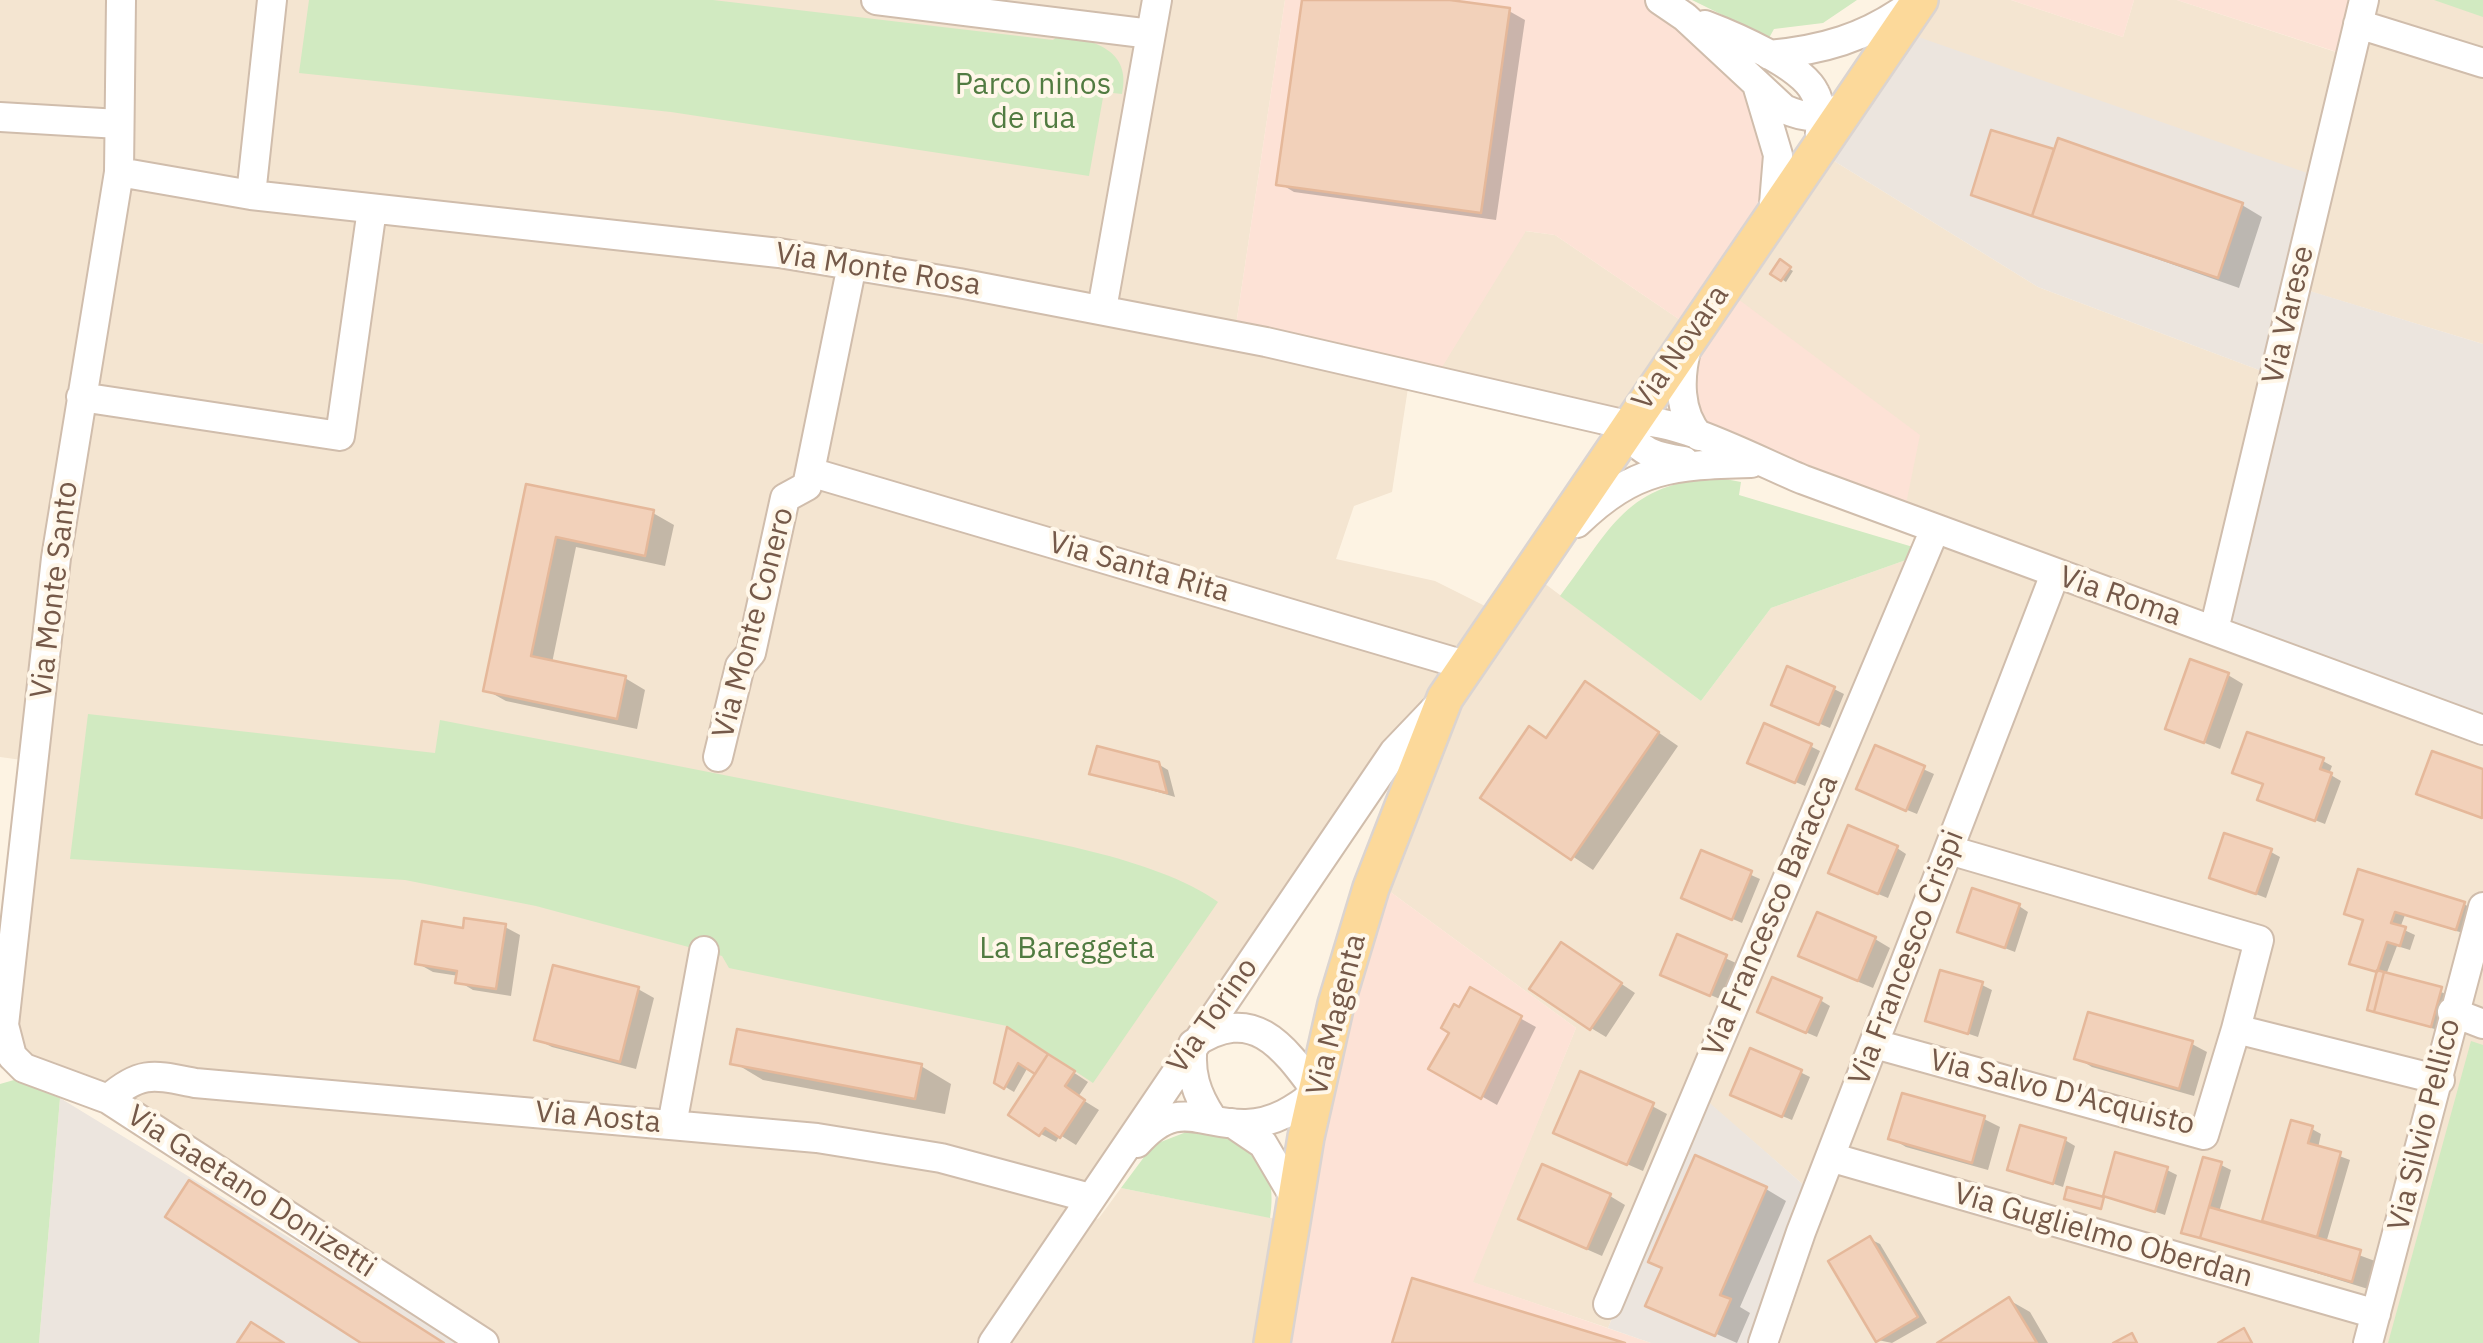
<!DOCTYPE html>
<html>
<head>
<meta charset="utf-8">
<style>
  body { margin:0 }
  canvas { display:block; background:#fdf3e3 }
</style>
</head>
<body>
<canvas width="2483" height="1343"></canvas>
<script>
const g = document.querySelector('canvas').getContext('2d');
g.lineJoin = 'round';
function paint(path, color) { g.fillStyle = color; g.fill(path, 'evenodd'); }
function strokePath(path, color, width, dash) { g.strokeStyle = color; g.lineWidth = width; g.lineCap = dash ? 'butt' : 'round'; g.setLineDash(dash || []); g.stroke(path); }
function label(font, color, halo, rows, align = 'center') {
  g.font = font + ' "IBM Plex Sans",sans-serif'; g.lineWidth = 8; g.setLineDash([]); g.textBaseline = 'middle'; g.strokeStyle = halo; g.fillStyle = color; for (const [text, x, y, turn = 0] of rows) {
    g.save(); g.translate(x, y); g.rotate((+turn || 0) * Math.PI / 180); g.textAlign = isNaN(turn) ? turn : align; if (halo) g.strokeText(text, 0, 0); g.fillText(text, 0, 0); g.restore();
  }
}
const residential = new Path2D(`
  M0 0H1285L1236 325 1439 371 1525 231 1555 235 1689 326 1612 432 1408 388 1392 492 1354 506 1336 559 1435 581 1493 610 1086 1189 934 1150 105 1085 60 1098 14 1080 0 1065V927L22 760 0 757Z
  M1929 0H2011L2123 37 2134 0H2177L2342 54 2356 0H2483V344L2286 284 1907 33Z
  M1826 156 2038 287 2267 373 2207 613 1906 504 1730 293Z
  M1920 535 2483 747V1343H1780L1828 1201 1806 1187 1704 1099 1608 1328 1472 1282 1576 1028 1385 888 1455 712 1540 580 1701 701 1771 608 1906 560Z
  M128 1081 817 1138 1090 1198 993 1343H484L108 1099Z
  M1121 1188 1282 1220 1262 1343H1004L1082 1226 1099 1218Z`);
const commercial = new Path2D(`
  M1285 0H1644L1680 24 1749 83 1768 130V216L1689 326 1555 235 1526 231 1439 372 1236 325Z
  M2011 0H2134L2123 37Z
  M2177 0H2356L2343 54Z
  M1730 293 1920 435 1906 504 1763 455 1703 426 1694 404 1692 369Z
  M1385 888 1576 1028 1473 1282 1651 1343H1287L1319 1150Z`);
const industrial = new Path2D(`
  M1907 33 2313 175 2287 284 2483 344V747L2200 642 2267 373 2038 287 1826 156Z
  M60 1098 462 1343H39Z
  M1704 1098 1806 1187 1750 1343H1651L1608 1328Z`);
const green = new Path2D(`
  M309 0H713L1053 40 1059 35C1094 40 1132 50 1122 94L1104 92 1089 176 671 112 299 73Z
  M1692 0H1857L1823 23 1774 29 1769 38Z
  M2434 0H2483V17Z
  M1720 478 1741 482 1739 495 1913 547 1906 560 1771 608 1701 701 1560 596C1612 528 1626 482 1720 478Z
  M88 714 435 753 440 720C612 753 785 786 957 823 1033 839 1155 857 1218 902L1093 1083 1007 1026 729 968 722 956 536 906 405 880 70 859Z
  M2471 1041 2483 1045V1343H2388Z
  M14 1080 60 1098 39 1343H0V1084Z
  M1194 1129C1246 1136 1280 1161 1270 1218L1121 1188 1153 1145Z`);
const shadow = new Path2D(`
  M1305 0H1432L1509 11 1525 20 1496 220 1294 192 1279 183Z
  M1993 133 2242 205 2262 217 2239 288 1974 194Z
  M1780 263 1793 271 1786 282 1773 273Z
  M528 487 653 513 674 525 665 566 576 547 552 663 625 678 645 690 637 729 506 701 486 690Z
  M2228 675 2243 684 2220 749 2168 728Z
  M1834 689 1844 694 1830 728 1784 709Z
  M1606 696 1678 746 1593 870 1484 797Z
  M1810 746 1820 751 1805 786 1760 767Z
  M1876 748 1934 774 1917 814 1868 794Z
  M2323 761 2332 766 2329 774 2341 781 2325 824 2260 799 2265 785 2235 772Z
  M1158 764 1168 770 1175 797 1092 773Z
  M1897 848 1906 854 1888 898 1840 878Z
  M2271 852 2280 857 2266 898 2212 877Z
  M1702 853 1760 879 1742 923 1693 902Z
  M2464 904 2474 910 2466 934 2405 915 2400 928 2415 935 2410 950 2397 946 2386 975 2450 995 2441 1031 2370 1009 2380 974 2352 963 2365 921 2347 913Z
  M2019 906 2028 912 2015 952 1960 931Z
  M505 927 520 935 511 996 473 990 458 981 459 976 433 972 417 963 465 931Z
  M1678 937 1736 963 1720 999 1672 979Z
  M1875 939 1890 948 1873 988 1816 964Z
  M1577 954 1635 993 1606 1037 1591 1028Z
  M554 968 638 989 654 998 636 1069 552 1047 536 1039Z
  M1982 985 1992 990 1978 1037 1928 1020Z
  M1471 991 1536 1027 1497 1105 1432 1068Z
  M1820 1000 1830 1006 1817 1037 1770 1017Z
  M1017 1035 1088 1082 1078 1097 1099 1110 1076 1145 1060 1135 1056 1142 1041 1134 1038 1073 1028 1067 1014 1092 997 1082Z
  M2192 1044 2207 1052 2194 1096 2092 1067 2077 1058Z
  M733 1062 921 1066 951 1084 945 1114 763 1080Z
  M1800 1072 1810 1077 1792 1120 1743 1100Z
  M1903 1096 1984 1119 2000 1127 1988 1170 1906 1147 1891 1138Z
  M1652 1106 1667 1114 1643 1171 1571 1140Z
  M2312 1129 2321 1134 2318 1148 2350 1160 2326 1243 2375 1261 2368 1289 2184 1232 2221 1165 2231 1170 2219 1212 2274 1226 2265 1220Z
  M2065 1140 2075 1146 2063 1187 2010 1169Z
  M2167 1170 2177 1175 2165 1215 2106 1195Z
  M1766 1189 1786 1201 1740 1307 1750 1313 1737 1343 1648 1304Z
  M1610 1196 1625 1205 1602 1256 1536 1227Z
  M1870 1239 1880 1244 1927 1323 1892 1343 1878 1340Z
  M2009 1300 2030 1312 2048 1343H1942Z`);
const building = new Path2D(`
  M1302 0H1450L1510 8 1481 213 1276 185Z
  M1991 130 2054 149 2032 216 1971 195Z
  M2058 138 2243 203 2218 278 2032 216Z
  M1780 259 1791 267 1781 281 1770 274Z
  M526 484 654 510 645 556 556 537 531 656 626 676 617 719 483 691Z
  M2190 659 2229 673 2204 743 2165 729Z
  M1787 666 1835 687 1819 725 1771 705Z
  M1585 681 1659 732 1571 860 1480 798 1529 726 1546 738Z
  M1764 723 1812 744 1795 783 1747 763Z
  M2247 732 2324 758 2320 769 2332 773 2315 821 2257 800 2263 784 2232 773Z
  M1875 745 1925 766 1906 811 1856 789Z
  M1097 746 1159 762 1167 793 1089 774Z
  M2432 751 2483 769 2482 818 2416 794Z
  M1848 825 1898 846 1878 894 1828 873Z
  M2224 833 2272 849 2256 894 2209 878Z
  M1701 850 1752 871 1732 920 1681 898Z
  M2358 869 2465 902 2456 930 2395 912 2391 923 2406 927 2400 946 2387 942 2377 972 2349 964 2363 920 2344 914Z
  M1972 888 2020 904 2005 948 1957 932Z
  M1817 912 1876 937 1858 981 1798 956Z
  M464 918 506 924 496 989 455 983 457 971 415 964 422 921 463 928Z
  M1677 934 1727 955 1710 996 1660 975Z
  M1561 942 1622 983 1590 1030 1529 989Z
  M553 965 639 987 620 1062 534 1040Z
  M1940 970 1983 982 1968 1034 1925 1021Z
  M2377 970 2384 972 2374 1012 2367 1010Z
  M2384 972 2442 987 2431 1027 2374 1012Z
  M1772 977 1822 998 1806 1033 1757 1012Z
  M1470 987 1522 1016 1481 1099 1428 1069 1449 1033 1441 1028 1454 1004 1459 1007Z
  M2088 1012 2193 1041 2179 1089 2074 1059Z
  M1007 1027 1048 1054 1035 1074 1018 1063 1004 1089 994 1083Z
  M737 1029 922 1064 915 1099 730 1064Z
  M1750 1048 1802 1070 1782 1117 1730 1095Z
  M1048 1054 1075 1071 1065 1086 1085 1100 1060 1138 1045 1128 1039 1136 1008 1115Z
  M1580 1071 1654 1103 1627 1165 1553 1133Z
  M1902 1093 1985 1116 1972 1163 1888 1139Z
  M2291 1120 2313 1126 2308 1143 2341 1152 2317 1237 2262 1221Z
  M2020 1125 2066 1138 2053 1184 2007 1170Z
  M2115 1152 2168 1167 2155 1212 2103 1196Z
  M1695 1155 1767 1187 1720 1295 1731 1299 1715 1336 1645 1306 1662 1268 1648 1262Z
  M2203 1157 2222 1162 2200 1238 2181 1233Z
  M1542 1164 1611 1194 1587 1249 1518 1219Z
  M189 1180 444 1343H361L165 1217Z
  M2067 1187 2104 1197 2101 1209 2064 1199Z
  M2209 1207 2361 1250 2352 1282 2200 1238Z
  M1870 1236 1918 1317 1876 1342 1828 1261Z
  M1412 1278 1625 1343H1392Z
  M2009 1297 2037 1343H1937Z
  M251 1322 284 1343H237Z
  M2244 1328 2252 1343H2218Z
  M2132 1333 2137 1343H2113Z`);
const minor = new Path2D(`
  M876 0 1151 34
  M1660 0 1685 17 1784 109C1811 121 1823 117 1849 104
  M2358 24 2483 63
  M1705 25C1734 36 1802 65 1815 93 1821 104 1820 121 1820 133
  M1769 55C1822 50 1865 38 1908 7
  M1758 88 1778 155 1773 216
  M0 117 119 124
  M119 172 251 195 779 253 959 283 1266 342 1627 425
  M251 195 272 0
  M1102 309 1157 0
  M1687 347C1679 377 1678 412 1699 436
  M81 397 340 436 372 209
  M1627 425C1657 406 1769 467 1804 480 2030 565 2257 646 2483 730
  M1627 425C1635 453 1658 457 1684 461
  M810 472 1468 666
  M1577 523C1635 467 1673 465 1751 463
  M2214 630 2364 0
  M718 757 740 666 751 653 785 498 807 486 852 265
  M1949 850 2259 940 2236 1029 2440 1080
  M2452 1012 2483 1024
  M1875 1044 2204 1135 2236 1029
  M12 1056 4 1025 56 558 119 172 121 0
  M12 1056 24 1068 108 1099 484 1343
  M108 1099C141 1070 154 1075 195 1083L817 1138 941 1158 1090 1198
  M1232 1123 1263 1144 1296 1200
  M672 1125 704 951
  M1137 1143C1178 1097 1198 1125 1246 1124 1274 1123 1296 1109 1317 1092 1282 1044 1252 1004 1193 1044 1189 1072 1196 1094 1212 1118
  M1830 1157 2376 1314
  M1608 1304 1935 529
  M993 1343 1394 752 1437 707
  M1763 1343 1801 1232 2055 574
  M2368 1343 2483 907`);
const major = new Path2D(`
  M1272 1343 1306 1137 1336 1004 1371 888 1445 698 1920 0`);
const parkNames = [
  ["Parco ninos",1033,85],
  ["de rua",1033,119],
  ["La Bareggeta",1067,949]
];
const streetNames = [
  ["Via Monte Rosa",878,270,9],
  ["Via Varese",2289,315,-77],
  ["Via Novara",1681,348,-55],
  ["Via Santa Rita",1139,568,16],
  ["Via Monte Santo",55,590,-83],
  ["Via Roma",2120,597,19],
  ["Via Monte Conero",754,623,-75],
  ["Via Francesco Baracca",1771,916,-67],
  ["Via Francesco Crispi",1907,958,-69],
  ["Via Magenta",1337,1015,-76],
  ["Via Torino",1213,1016,-55],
  ["Via Salvo D'Acquisto",2062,1093,14],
  ["Via Aosta",598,1118,5],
  ["Via Silvio Pellico",2425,1125,-76],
  ["Via Gaetano Donizetti",251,1192,33],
  ["Via Guglielmo Oberdan",2103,1236,16]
];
paint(residential, '#f4e5d1');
paint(commercial, '#fde2d6');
paint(industrial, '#ece5de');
paint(green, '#d1eac1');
paint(shadow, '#0003');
paint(building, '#f2d1ba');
strokePath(building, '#e5b89a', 2.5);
strokePath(minor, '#d0bdac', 32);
strokePath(major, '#dbd4d0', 40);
strokePath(minor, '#fff', 28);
strokePath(major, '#fcd99a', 35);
label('30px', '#517b41', '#fff7e9', parkNames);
label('30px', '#755949', '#fff7e9', streetNames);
</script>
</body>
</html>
